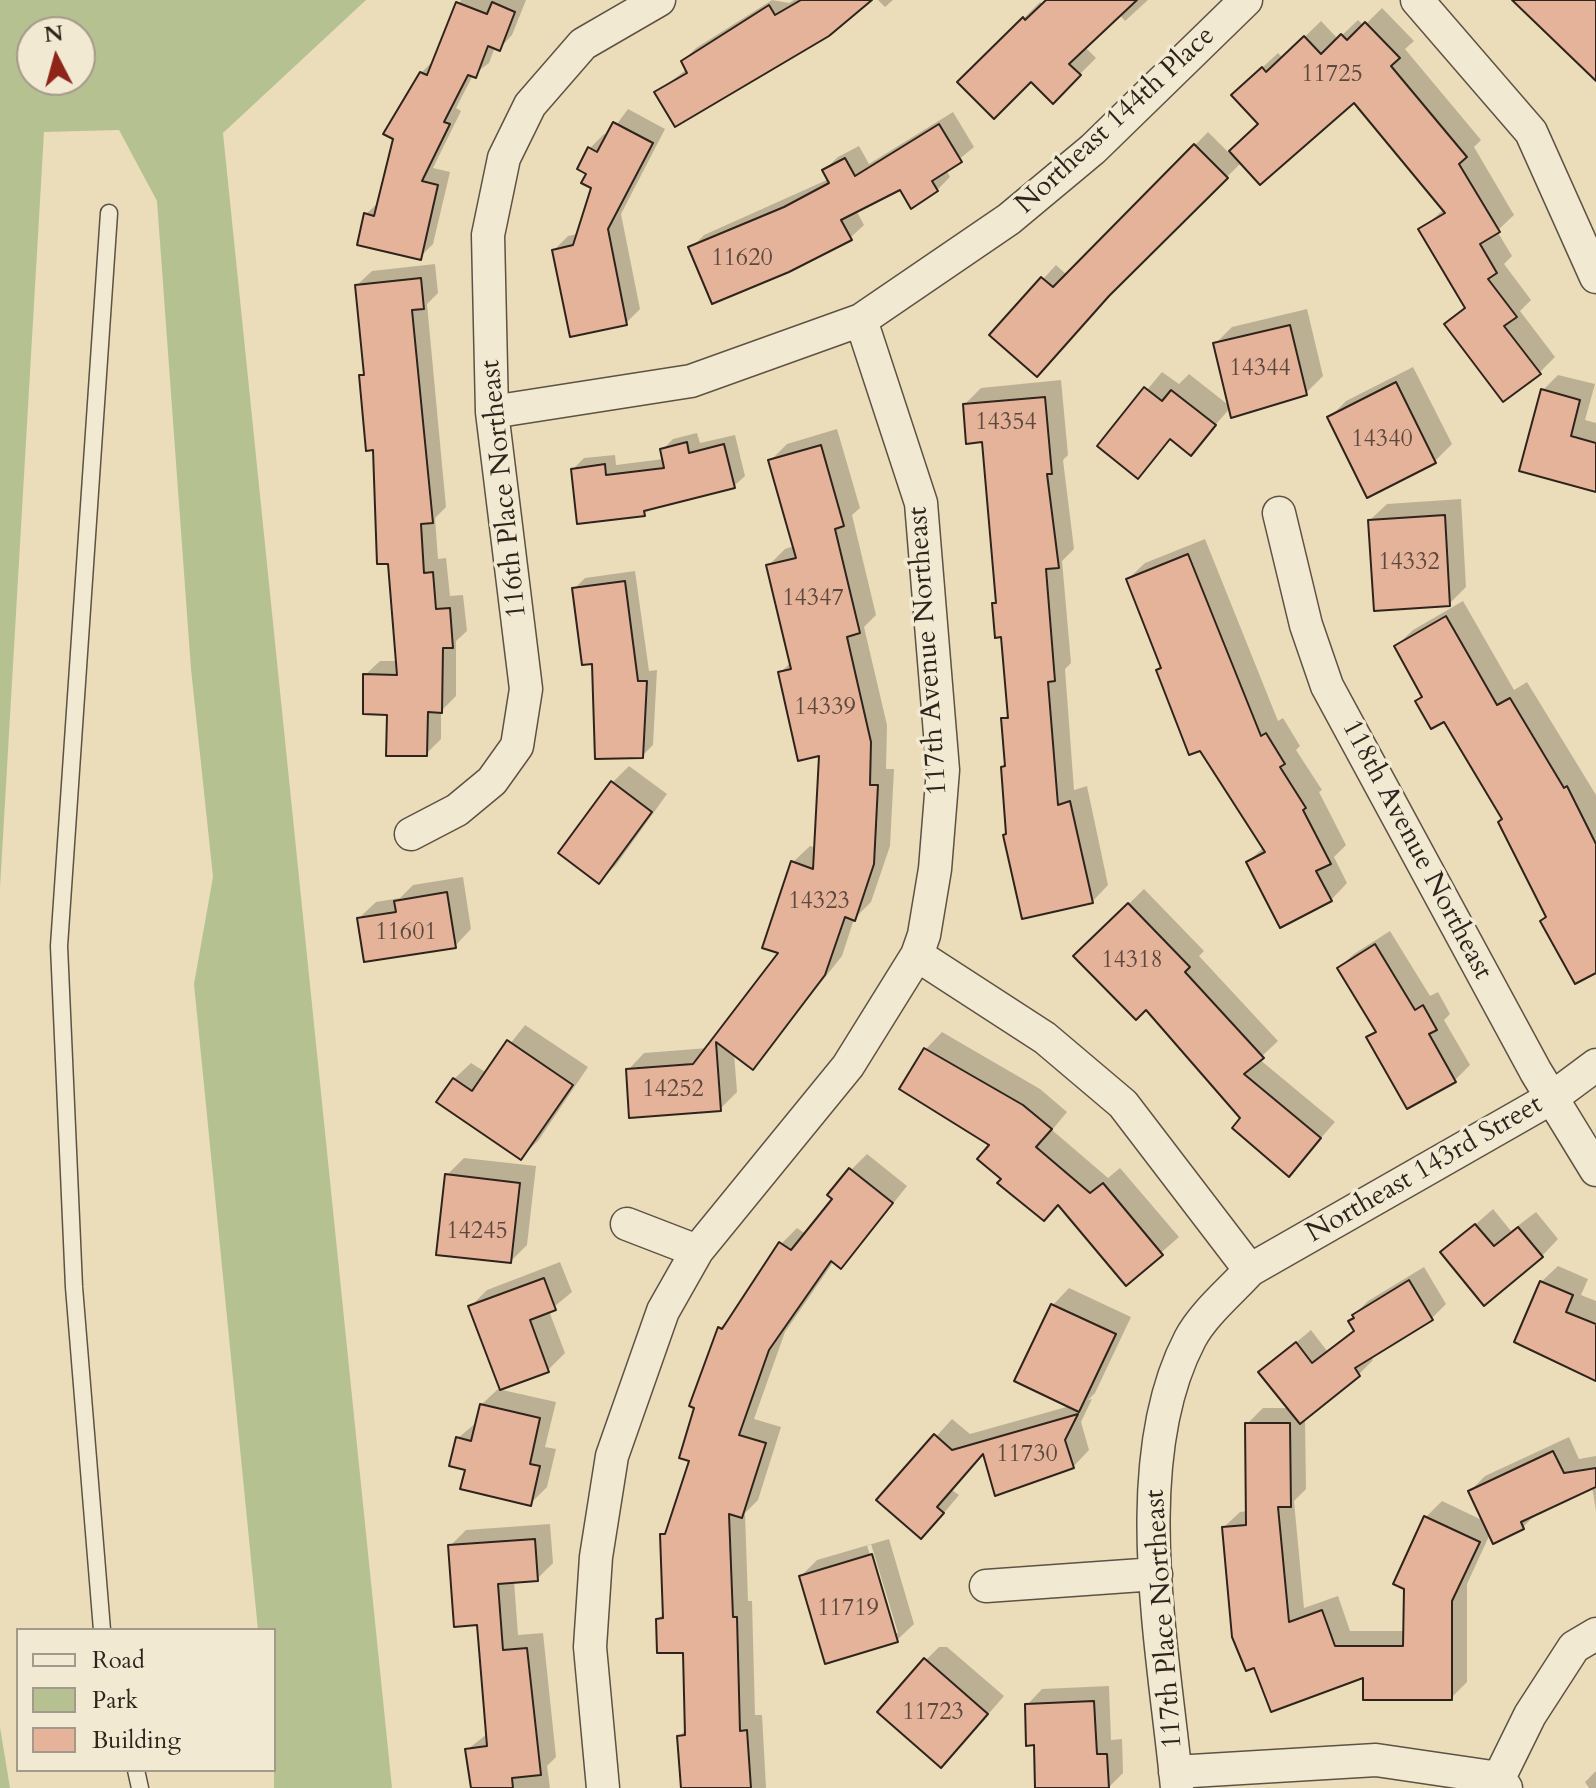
<!DOCTYPE html>
<html>
<head>
<meta charset="utf-8">
<style>
  body { margin:0 }
  #map { position:relative; width:1596px; height:1788px; overflow:hidden; background:#ebddba; font-family:Cardo,serif }
  canvas { display:block }
  .legend { position:absolute; left:16px; top:1628px; width:260px; height:144px; box-sizing:border-box; background:#f2e9d2; border:2px solid #a49a89; margin:0; padding:10px 14px; list-style:none; font-size:24px; color:#2f241c }
  .legend li { display:flex; align-items:center; gap:16px; height:40px }
  .legend b { width:40px; border:2px solid #a49a89 }
  .north { position:absolute; left:16px; top:16px; width:80px; height:80px; box-sizing:border-box; background:#f2e9d2; border:2px solid #a49a89; border-radius:50%; rotate:354deg; font-size:22px; font-weight:700; line-height:32px; text-align:center; color:#2f241c }
  .north::after { content:''; display:block; margin:auto; width:28px; height:36px; background:#8f2418; clip-path:polygon(50% 0,100% 100%,50% 72%,0 100%) }
</style>
</head>
<body>
<div id="map">
<canvas width="1596" height="1788"></canvas>
<ul class="legend">
<li><b style="height:10px;background:#f2e9d2"></b>Road</li>
<li><b style="height:22px;background:#b6c191"></b>Park</li>
<li><b style="height:22px;background:#e5b29a"></b>Building</li>
</ul>
<div class="north">N</div>
</div>
<script>
const g = document.querySelector('canvas').getContext('2d');
g.lineJoin = 'round';
function paint(path, color) { g.fillStyle = color; g.fill(path, 'evenodd'); }
function strokePath(path, color, width, dash) { g.strokeStyle = color; g.lineWidth = width; g.lineCap = dash ? 'butt' : 'round'; g.setLineDash(dash || []); g.stroke(path); }
function label(font, color, halo, rows, align = 'center') {
  g.font = font + ' Cardo,serif'; g.lineWidth = 7; g.setLineDash([]); g.textBaseline = 'middle'; g.strokeStyle = halo; g.fillStyle = color; for (const [text, x, y, turn = 0] of rows) {
    g.save(); g.translate(x, y); g.rotate((+turn || 0) * Math.PI / 180); g.textAlign = isNaN(turn) ? turn : align; if (halo) g.strokeText(text, 0, 0); g.fillText(text, 0, 0); g.restore();
  }
}
const green = new Path2D(`
  M0 0H366L223 133 392 1788H274V1630H258L194 984 213 877 191 669 157 201 119 130 44 132 0 888ZM32 32H80V80H32Z
  M0 1727 10 1788H11H0Z`);
const shadow = new Path2D(`
  M461 0H526L512 35 499 49 495 47 489 63 473 75 456 108 461 111 433 168 450 172 433 244 420 257 366 214 380 201 421 73 434 60Z
  M772 0 789 3 794 0H868L657 92 687 69 683 61 696 48Z
  M878 0H893L885 7Z
  M1048 0H1148L1125 21 1119 14 1085 47 1096 58 1053 101 1031 79 960 82 1040 2 1043 5Z
  M1382 8 1414 41 1405 49 1481 140 1474 147 1514 215 1497 231 1512 256 1504 264 1531 300 1520 311 1555 357 1539 373 1446 325 1466 306 1421 230 1444 209 1354 100 1241 163 1121 281 992 335 1056 265 1067 275 1208 132 1229 153 1260 123 1250 79 1278 53 1283 58 1321 21 1338 39 1358 20 1364 26Z
  M628 109 665 129 621 214 640 309 626 323 554 250 568 236 578 234 593 187 588 173 579 168 590 148 604 134 608 136Z
  M953 112 974 147 946 170 950 177 937 190 900 188 856 210 864 225 850 238 691 248 704 235 829 179 824 170 838 157 859 146 869 164Z
  M435 264 438 293 427 304 446 507 435 518 438 559 446 558 450 596 463 595 467 631 456 641V696L441 711V739L426 754 389 713 365 675 380 661H398L375 448 361 376 366 371 357 285 372 271Z
  M1307 309 1323 376 1306 393 1231 407 1191 453 1172 438 1138 476 1100 446 1162 372 1179 384 1189 374 1231 407 1215 344 1232 327Z
  M1413 367 1452 444 1435 461 1368 495 1329 418 1346 401Z
  M1558 375 1595 384 1585 420 1596 423V484L1543 390Z
  M1061 380 1068 455 1063 460 1074 549 1062 561 1071 663 1065 669 1074 790 1087 786 1108 885 1092 902 1008 833 1004 719 1009 713 1003 635 994 604 998 600 984 440 965 404 981 388Z
  M837 429 860 508 852 515 876 615 864 627 887 725 886 769H894L890 846 871 902 854 919 842 956 753 1068 734 1053 737 1092 720 1109 628 1070 644 1053 708 1048 781 952 793 862 810 846 816 848 821 753 780 673 791 662 768 566 785 549 794 546 770 461 787 444Z
  M697 433 700 443 735 435 745 476 734 486 651 507 644 514 573 469 584 458 615 455 616 465 664 459 662 450 673 439Z
  M1461 499 1466 587 1449 604 1370 520 1387 504Z
  M1205 539 1278 721 1283 718 1300 746 1296 750 1322 790 1319 792 1346 845 1334 857 1347 883 1331 900 1248 862 1264 847 1158 671 1163 666 1128 579 1145 563Z
  M635 571 649 671 657 670 653 745 642 756 594 662 574 589 585 578Z
  M1463 601 1514 690 1527 682 1596 795V971L1548 916 1504 818 1445 719 1418 701 1423 695 1396 646 1413 630Z
  M629 766 667 794 616 865 599 882 612 783Z
  M463 877 471 929 455 946 359 918 376 902 400 898 413 885Z
  M1144 889 1204 951 1199 956 1278 1041 1259 1059 1335 1122 1289 1174 1146 1007 1076 956Z
  M1390 931 1430 996 1438 992 1450 1014 1444 1020 1470 1065 1455 1080 1408 1107 1369 1038 1377 1029 1339 968 1354 954Z
  M525 1025 588 1067 538 1141 521 1157 454 1079 471 1063 487 1073Z
  M942 1032 1040 1089 1067 1112 1052 1130 1108 1178 1120 1168 1179 1237 1126 1283 1059 1203 1004 1179 992 1144 902 1089 926 1049Z
  M867 1154 907 1186 856 1250 841 1266 834 1261 785 1332 754 1419 781 1427 758 1500 745 1513 748 1601H752L755 1715H762L766 1788H692L679 1737 687 1728 685 1650 658 1619 665 1612 662 1535 670 1528 691 1460 720 1328 735 1313 781 1244 797 1228 806 1234 834 1199 851 1170Z
  M464 1158 536 1166 527 1245 511 1261 447 1175Z
  M1493 1209 1511 1231 1536 1212 1558 1239 1542 1256 1443 1253Z
  M560 1262 572 1292 549 1311 565 1353 548 1370 501 1388 470 1307 487 1290Z
  M1558 1266 1588 1279 1581 1295 1596 1301V1378L1541 1282Z
  M1424 1267 1446 1304 1432 1318 1370 1356 1373 1360 1359 1374 1305 1417 1306 1489 1294 1501 1304 1608 1338 1596 1350 1631H1405L1406 1588 1395 1583 1426 1517 1442 1501 1484 1521 1470 1491 1485 1476 1569 1437 1579 1459 1596 1456V1511L1592 1486 1538 1512 1523 1527 1490 1534 1467 1584V1682L1451 1698 1366 1675 1272 1710 1224 1527 1240 1512 1248 1511 1247 1424 1263 1408H1290L1261 1372 1311 1330 1327 1351 1355 1329 1354 1315 1368 1301Z
  M1069 1288 1131 1317 1095 1393 1088 1400 1092 1399 1081 1422 1089 1450 1073 1467 985 1452 952 1490 959 1495 938 1520 879 1500 952 1419 970 1434 1070 1406 1053 1305Z
  M498 1389 556 1402 545 1447 556 1449 547 1487 530 1504 467 1468 458 1438 477 1422 481 1405Z
  M550 1524 553 1563 537 1579 514 1581 518 1635 543 1633 556 1757 547 1766 550 1788H473L467 1750 488 1733 479 1623 450 1546 466 1530Z
  M889 1539 914 1624 897 1640 801 1576 817 1560ZM871 1544 898 1633H893L867 1545Z
  M939 1647H947L1004 1696 958 1749 922 1664Z
  M1109 1686 1111 1740 1122 1739 1123 1773 1108 1788H1037L1036 1743 1027 1705 1042 1689Z
  M1596 1771V1788H1589L1585 1782Z`);
const building = new Path2D(`
  M801 0H872L829 36 675 127 654 92 687 73 681 61 769 5 775 15Z
  M1046 0H1137L1069 64 1081 75 1053 104 1031 82 994 119 957 82 1023 17 1025 20Z
  M1512 0H1596V81Z
  M456 2 487 14 492 2 515 12 500 51 488 46 476 78 468 75 444 122 450 124 422 181 438 185 421 260 357 245 364 213 374 216 393 139 383 134 420 72 427 75Z
  M1365 22 1400 58 1391 66 1467 157 1459 164 1500 232 1480 244 1497 273 1488 279 1517 317 1504 326 1541 374 1503 402 1444 324 1465 308 1418 229 1445 213 1354 103 1260 185 1229 151 1258 124 1231 95 1262 67 1266 72 1304 36 1321 54 1341 34 1347 40Z
  M613 122 653 143 608 229 627 325 570 337 552 250 573 245 591 188 581 183 586 174 577 169 588 147 597 152Z
  M939 124 962 162 932 181 938 191 911 209 900 190 841 220 852 240 789 272 712 304 688 247 784 207 829 183 822 170 845 158 855 176Z
  M1194 144 1228 178 1109 296 1037 377 989 335 1041 277 1053 287Z
  M421 278 424 309 412 310 433 523 421 524 424 573 433 572 436 609 450 608 453 648H443L442 713 428 712 427 756H386L387 715 363 714V674L397 675 388 564H377L373 450 366 451 359 375H364L355 285Z
  M1290 325 1307 395 1231 418 1213 343Z
  M1396 382 1436 463 1367 498 1327 417Z
  M1144 387 1162 401 1171 390 1216 425 1191 456 1170 439 1138 479 1097 446Z
  M1541 389 1580 400 1571 436 1596 443V492L1519 471Z
  M1045 397 1052 474H1047L1059 568 1046 569 1055 681 1048 682 1058 805 1070 801 1093 903 1022 919 1003 835 1006 834 1001 767 1005 766 1001 718H1008L1001 637 995 638 992 603H996L982 442 966 444 963 404Z
  M687 442 689 453 724 444 735 488 644 511 645 516 577 524 571 469 605 464 606 475 664 468 660 449Z
  M821 445 844 526 835 529 860 633 847 637 871 742 870 785H878L874 864 855 921 845 917 825 975 753 1070 716 1042 721 1111 629 1118 626 1069 693 1064 778 953 762 948 791 861 813 869 819 756 798 761 778 672 791 669 766 565 796 558 768 460Z
  M1445 515 1450 606 1374 611 1368 520Z
  M1188 554 1261 736 1266 733 1285 764 1280 767 1306 808 1303 810 1331 864 1316 871 1332 901 1280 928 1246 862 1265 852 1200 751 1189 755 1156 670 1161 668 1126 579Z
  M625 581 638 681H647L643 758 595 759 592 664 582 665 572 588Z
  M1446 616 1497 705 1510 698 1564 788 1567 786 1596 844V973L1575 984 1540 921 1546 917 1498 822 1502 819 1444 722 1431 729 1415 701 1422 697 1394 646Z
  M611 781 652 812 599 884 558 853Z
  M447 892 456 948 364 962 357 918 396 912 394 901Z
  M1128 903 1190 967 1185 972 1264 1058 1244 1074 1321 1138 1289 1177 1232 1128 1240 1118 1146 1010 1136 1020 1073 956Z
  M1375 944 1415 1010 1423 1005 1437 1030 1429 1034 1456 1082 1407 1109 1366 1037 1376 1032 1337 968Z
  M507 1040 573 1085 521 1160 436 1102 453 1078 472 1091Z
  M924 1048 1023 1105 1052 1129 1036 1147 1090 1193 1103 1183 1163 1255 1126 1286 1058 1205 1044 1221 997 1183 1001 1179 977 1159 989 1145 899 1089Z
  M849 1168 893 1203 841 1269 831 1261 769 1350 739 1435 766 1443 742 1518 729 1514 733 1617H737L740 1731 747 1730 751 1788H681L677 1736 685 1735 683 1653H657L656 1619 663 1618 660 1534H665L689 1461 679 1458 694 1408 689 1406 718 1327 722 1329 779 1242 791 1250 832 1199 827 1195Z
  M445 1174 520 1183 511 1263 436 1255Z
  M1475 1224 1494 1246 1518 1227 1543 1257 1484 1306 1440 1252Z
  M544 1278 556 1310 530 1320 549 1372 500 1390 468 1306Z
  M1409 1280 1433 1320 1355 1368 1360 1376 1300 1424 1258 1372 1296 1342 1312 1363 1354 1331 1348 1321 1354 1318 1352 1315Z
  M1540 1281 1573 1295 1566 1312 1596 1324V1381L1514 1342Z
  M1051 1304 1116 1334 1079 1412 1014 1381Z
  M480 1404 540 1418 530 1464 540 1466 531 1506 460 1489 465 1470 449 1466 456 1437 471 1441Z
  M1078 1414 1065 1440 1074 1468 995 1496 983 1454 937 1507 944 1513 921 1539 876 1500 934 1434 952 1450Z
  M1245 1423H1290L1291 1507H1278L1289 1622 1322 1610 1335 1646H1403L1404 1589 1393 1584 1424 1516 1480 1542 1452 1601V1700H1363V1678L1271 1712 1254 1668 1246 1671 1232 1637 1222 1527 1246 1525Z
  M1553 1451 1564 1473 1596 1468V1487L1521 1522 1524 1529 1493 1544 1468 1491Z
  M535 1539 538 1581 498 1584 503 1650 527 1648 541 1775 512 1778 513 1788H471L465 1749 487 1746 477 1625 454 1627 448 1545Z
  M872 1554 898 1642 825 1664 799 1576Z
  M924 1658 988 1714 941 1768 877 1712Z
  M1094 1701 1097 1754H1107L1109 1788H1035L1034 1745 1026 1746 1025 1704Z`);
const lane = new Path2D(`
  M102 1630 74 1287 59 946 109 213
  M136 1770 140 1788`);
const street = new Path2D(`
  M1417 0 1531 132 1596 277
  M492 412 691 381 861 320 1009 219 1093 149 1246 0
  M1279 513 1306 625 1327 686 1536 1072 1596 1170
  M411 834 457 810 492 781 517 746 526 689 492 412 488 235 504 158 530 105 583 44 659 0
  M917 955 1045 1038 1123 1104 1250 1270C1231 1291 1203 1314 1190 1339 1125 1463 1164 1652 1177 1788
  M627 1224 697 1251
  M1250 1270 1553 1097 1596 1065
  M986 1586 1156 1574
  M1175 1772 1376 1760 1499 1778 1506 1788
  M1499 1778 1530 1715 1574 1647 1596 1634
  M603 1788 590 1647 596 1557 612 1456 663 1311 697 1251 848 1066 917 955 924 935 935 869 943 770 921 503 861 320`);
const numberNames = [
  ["11725",1332,75],
  ["11620",742,259],
  ["14344",1260,369],
  ["14354",1006,423],
  ["14340",1382,440],
  ["14332",1409,563],
  ["14347",813,599],
  ["14339",825,708],
  ["14323",819,902],
  ["11601",406,933],
  ["14318",1132,961],
  ["14252",673,1090],
  ["14245",477,1232],
  ["11730",1027,1455],
  ["11719",848,1609],
  ["11723",933,1713]
];
const streetNames = [
  ["Northeast 144th Place",1116,121,-43],
  ["116th Place Northeast",505,489,-96],
  ["117th Avenue Northeast",929,651,-94],
  ["118th Avenue Northeast",1416,850,62],
  ["Northeast 143rd Street",1425,1170,-30],
  ["117th Place Northeast",1165,1619,-94]
];
paint(green, '#b6c191');
paint(shadow, '#0003');
paint(building, '#e5b29a');
strokePath(building, '#2f241c', 2);
strokePath(lane, '#5e5244', 19);
strokePath(street, '#5e5244', 35);
strokePath(lane, '#f2e9d2', 16);
strokePath(street, '#f2e9d2', 32);
label('24px', '#5c483c', null, numberNames);
label('28px', '#2f241c', '#f2e9d2', streetNames);
</script>
</body>
</html>
